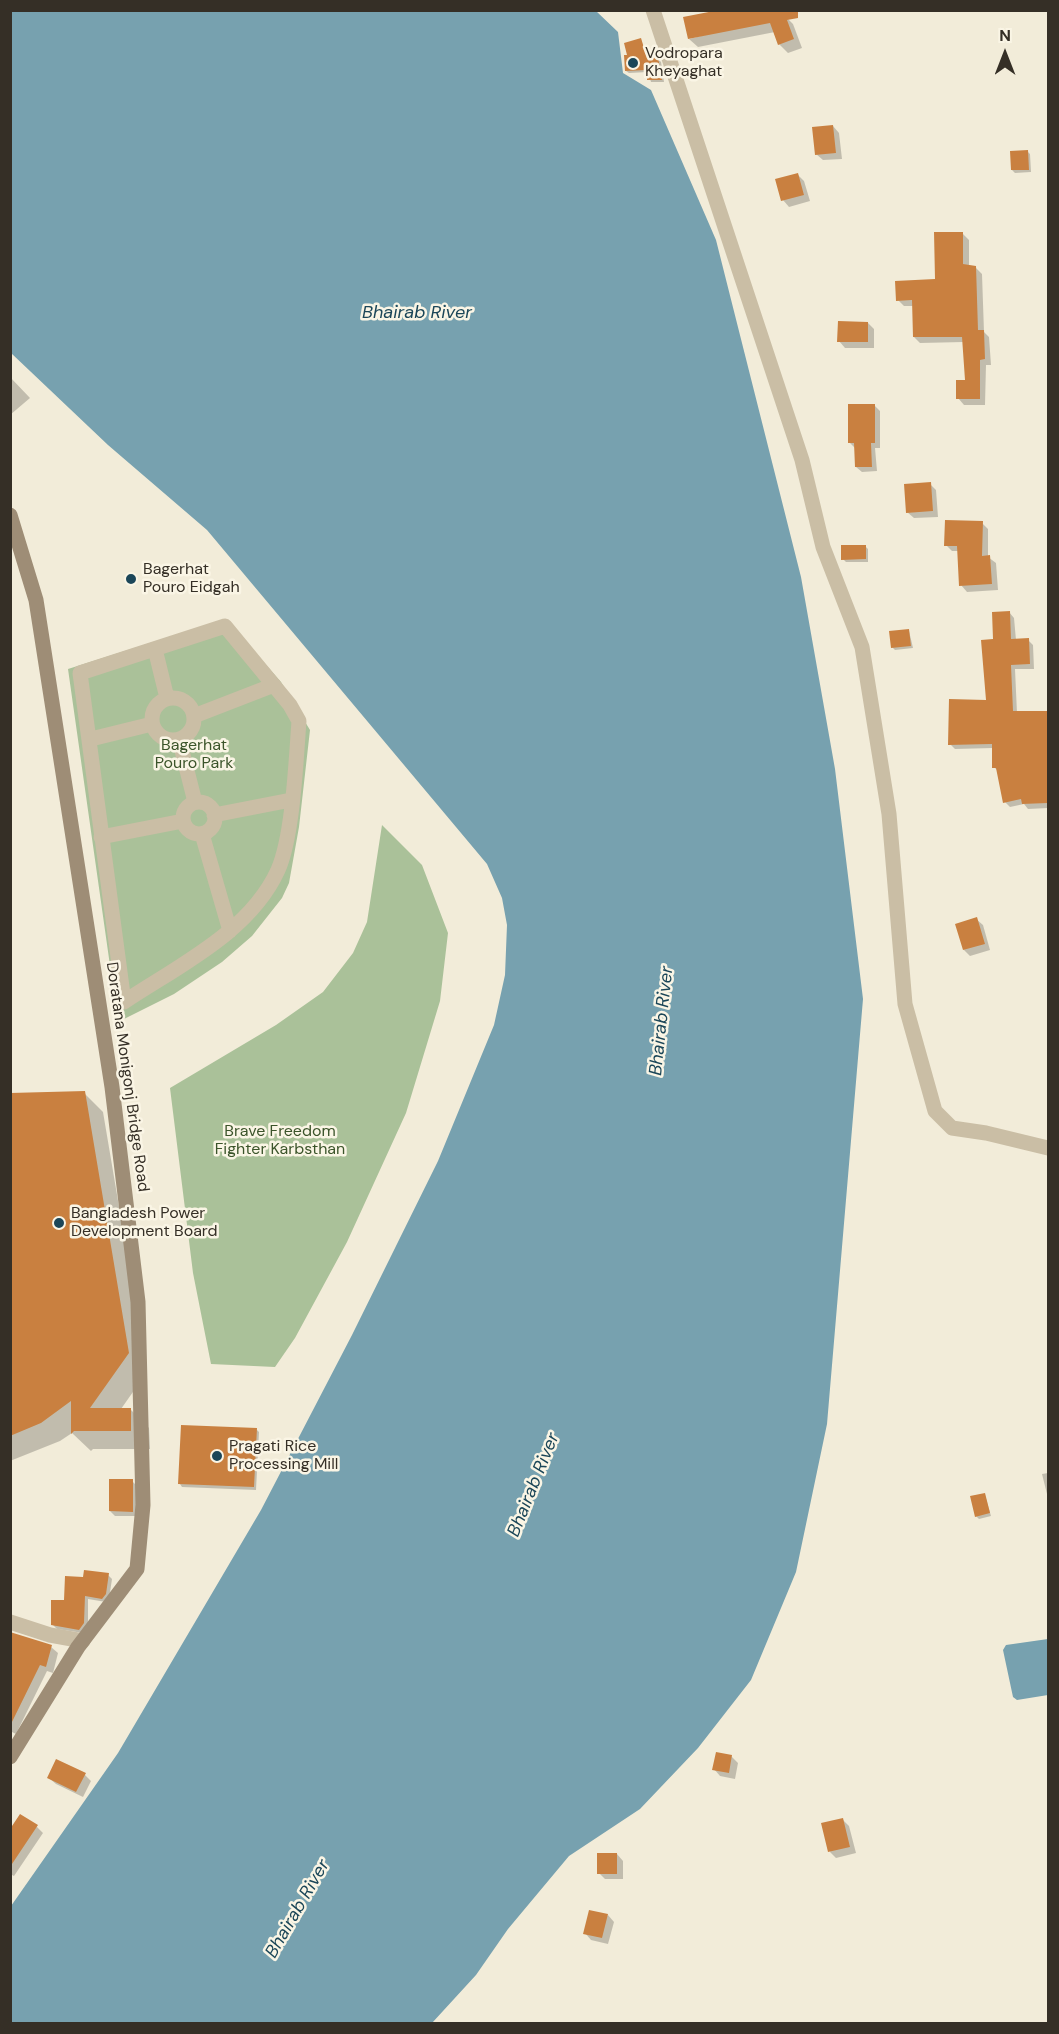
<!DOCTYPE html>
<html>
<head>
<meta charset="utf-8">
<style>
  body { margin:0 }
  #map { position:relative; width:1059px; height:2034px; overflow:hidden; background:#f2ecd9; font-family:"DM Sans",sans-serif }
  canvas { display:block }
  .frame { position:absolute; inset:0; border:12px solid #352f26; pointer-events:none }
  .north { position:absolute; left:975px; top:24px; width:60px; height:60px; -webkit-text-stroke:4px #faf5e5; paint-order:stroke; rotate:0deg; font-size:16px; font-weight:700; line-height:24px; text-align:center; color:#352f26 }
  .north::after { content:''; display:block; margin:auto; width:21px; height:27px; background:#352f26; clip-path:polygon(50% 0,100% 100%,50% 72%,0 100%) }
</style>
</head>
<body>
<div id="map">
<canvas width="1059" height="2034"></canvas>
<div class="frame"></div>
<div class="north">N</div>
</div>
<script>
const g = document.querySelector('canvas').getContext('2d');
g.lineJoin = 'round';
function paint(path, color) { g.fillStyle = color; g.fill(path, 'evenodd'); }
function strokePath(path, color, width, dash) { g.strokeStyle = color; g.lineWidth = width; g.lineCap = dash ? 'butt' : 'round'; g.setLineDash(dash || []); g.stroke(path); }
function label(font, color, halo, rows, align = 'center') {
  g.font = font + ' "DM Sans",sans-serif'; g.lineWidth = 5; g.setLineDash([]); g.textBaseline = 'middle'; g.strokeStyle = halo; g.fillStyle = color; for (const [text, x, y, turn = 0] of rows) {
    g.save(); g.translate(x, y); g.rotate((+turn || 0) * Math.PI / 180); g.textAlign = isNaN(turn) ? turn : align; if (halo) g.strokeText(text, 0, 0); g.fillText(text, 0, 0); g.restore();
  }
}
const green = new Path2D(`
  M226 619 281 682 310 730 299 827 289 883 282 898 252 936 222 962 174 994 118 1022 68 669Z
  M382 825 422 865 448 933 440 1001 406 1113 347 1242 295 1338 275 1367 211 1364 193 1273 170 1088 276 1025 323 992 353 953 367 922Z`);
const water = new Path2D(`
  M11 10 596 11 618 32 623 73 651 90 716 240 801 577 835 769 863 999 827 1424 796 1572 751 1680 698 1748 640 1809 569 1856 508 1929 476 1975 432 2023H11V1906L118 1753 261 1510 352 1335 438 1161 494 1025 505 975 507 925 502 898 487 864 207 530 108 445 11 353Z
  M1048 1639V1695L1017 1700 1013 1697 1003 1650 1006 1645Z`);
const shadow = new Path2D(`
  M784 15 793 24 802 48 788 53 779 44 775 32 698 47 689 39Z
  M641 40 648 59H658L661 62 664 82H651L648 72 629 73 626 71 629 56Z
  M833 126 839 133 842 159 823 160 816 154Z
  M1027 151 1030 154 1031 172 1015 173 1012 170Z
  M798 175 804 181 810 201 789 207 783 200Z
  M963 234 969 240V267L976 268 982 274 984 332 989 337 991 365H986L985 405H964L958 398 966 382 964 342 920 343 914 337V306H904L898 300 936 281Z
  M868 323 874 329V348H845L839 341Z
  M10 377 30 398 10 415Z
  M874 405 880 411V448H875L877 471 862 472 856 467 855 448 850 443Z
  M930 484 936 490 938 517 914 518 907 512Z
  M982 523 988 529V557L996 563 998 590 967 592 961 585 959 551H952L946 545Z
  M865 546 868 549V562H846L843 559Z
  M1009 612 1014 618 1016 640H1028L1033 645 1034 669H1015L1017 713H1048V808L1028 809 1024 804 1010 807 1005 802 998 771 994 767 993 748 955 749 950 744 987 701 995 641Z
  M909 631 913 648 895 650 892 647Z
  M976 919 983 925 990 950 970 956 964 950Z
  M84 1093 103 1112 147 1372 121 1409H130L149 1428 150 1449H93L91 1451 72 1433 60 1441 10 1461V1095Z
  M256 1429 259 1432 256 1490 182 1487 180 1484Z
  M1048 1473V1494H1047L1042 1474Z
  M132 1481 137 1486V1516H115L110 1511Z
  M985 1495 991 1516 979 1519 976 1516Z
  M108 1575 112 1579 109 1599 106 1602 88 1599V1627L83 1633 57 1629 52 1624 84 1579Z
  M10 1636 51 1647 58 1653 53 1673 47 1671 16 1734 10 1731Z
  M731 1756 738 1763 735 1779 720 1776 714 1769Z
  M85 1775 91 1781 83 1797 56 1784 49 1778Z
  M843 1820 849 1826 856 1853 836 1858 830 1852Z
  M37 1827 43 1833 14 1876 10 1874V1832Z
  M617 1854 623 1861V1879H605L599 1873Z
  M608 1915 614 1922 608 1944 591 1940 585 1933Z`);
const building = new Path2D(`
  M719 10H798V18L787 20 794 39 778 45 770 23 688 39 683 17Z
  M641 38 647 58 658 57 662 80H647V70L625 71 624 55H627L624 43Z
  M833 125 836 153 815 155 812 127Z
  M1028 150 1029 170H1011L1010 151Z
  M798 173 804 195 781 201 775 179Z
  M934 232H963V264L976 266 978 330H984L985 359 980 360V399H956V380H965L962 337H913L912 300 896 301 895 281 935 279Z
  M838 321 868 322V342H837Z
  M848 404H875V443H871L872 467H855L854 443H848Z
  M931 482 933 511 906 513 904 484Z
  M945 520 983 521 982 556 990 555 992 584 959 586 957 546H944Z
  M841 545H866V559L841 560Z
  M1010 611 1011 639 1029 638 1030 664 1011 665 1013 711H1048V803L1022 804 1021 799 1003 803 996 768H992V744L948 745 949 699 986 700 981 640 993 639 992 612Z
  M909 629 911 646 891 648 889 631Z
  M977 917 985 944 963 950 955 924Z
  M85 1091 129 1353 90 1408H131V1431H74L71 1434V1401L41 1423 10 1436V1093Z
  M181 1425 257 1428 254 1487 178 1484Z
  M109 1479H133V1512L109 1511Z
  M985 1493 990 1513 975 1517 970 1496Z
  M84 1570 109 1573 106 1594 102 1599 85 1596 84 1623 79 1630 51 1625V1600H64L65 1576 83 1577Z
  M10 1632 52 1645 46 1667 40 1665 10 1726Z
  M716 1752 732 1755 729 1773 712 1770Z
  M56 1759 86 1773 76 1792 47 1778Z
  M20 1814 38 1825 10 1867V1829Z
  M843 1818 850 1847 828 1852 821 1823Z
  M597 1853H617V1874H597Z
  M589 1910 608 1914 602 1938 583 1934Z`);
const pedestrian = new Path2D(`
  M225 626 290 705 299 721C296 760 293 836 278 870 250 932 178 966 124 1002L80 673Z
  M155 649 167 698
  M152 719a21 21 0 1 1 42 0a21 21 0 1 1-42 0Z
  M194 716 274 685
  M91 739 152 724
  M179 739 195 802
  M183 818a16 16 0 1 1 32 0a16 16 0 1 1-32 0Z
  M214 815 291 800
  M202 834 230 931
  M101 837 183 821`);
const minor = new Path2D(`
  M653 10 802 460 823 547 862 647 889 814 905 1004 935 1111 952 1128 986 1133 1048 1148`);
const tertiary = new Path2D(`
  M10 1622 50 1635 83 1641`);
const secondary = new Path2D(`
  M10 515 36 600 112 1087 138 1302 143 1505 137 1569 78 1647 10 1757`);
const markers = [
  [633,63,6,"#1b4658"],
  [131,579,6,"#1b4658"],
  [59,1223,6,"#1b4658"],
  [217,1456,6,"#1b4658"]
];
const poiNames = [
  ["Vodropara",645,54],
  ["Kheyaghat",645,72],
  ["Bagerhat",143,570],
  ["Pouro Eidgah",143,588],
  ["Bangladesh Power",71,1214],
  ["Development Board",71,1232],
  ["Pragati Rice",229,1447],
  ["Processing Mill",229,1465]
];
const parkNames = [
  ["Bagerhat",194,746],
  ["Pouro Park",194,764],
  ["Brave Freedom",280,1132],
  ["Fighter Karbsthan",280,1150]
];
const streetNames = [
  ["Doratana Monigonj Bridge Road",127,1077,82]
];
const waterNames = [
  ["Bhairab River",417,313],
  ["Bhairab River",662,1021,-84],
  ["Bhairab River",534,1485,-68],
  ["Bhairab River",298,1909,-60]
];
paint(green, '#aac199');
paint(water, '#77a1af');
paint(shadow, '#0003');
paint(building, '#c98040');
strokePath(pedestrian, '#cabea5', 15);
strokePath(minor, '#cabea5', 15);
strokePath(tertiary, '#cabea5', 15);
strokePath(secondary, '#9e8d76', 15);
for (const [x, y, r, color] of markers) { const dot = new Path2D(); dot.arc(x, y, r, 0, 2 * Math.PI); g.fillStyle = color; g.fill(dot); strokePath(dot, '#faf5e5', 2); }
label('16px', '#352f26', '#faf5e5', poiNames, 'left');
label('16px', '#3b542a', '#faf5e5', parkNames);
label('16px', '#352f26', '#faf5e5', streetNames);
label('italic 18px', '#1b4658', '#faf5e5', waterNames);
</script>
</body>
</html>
